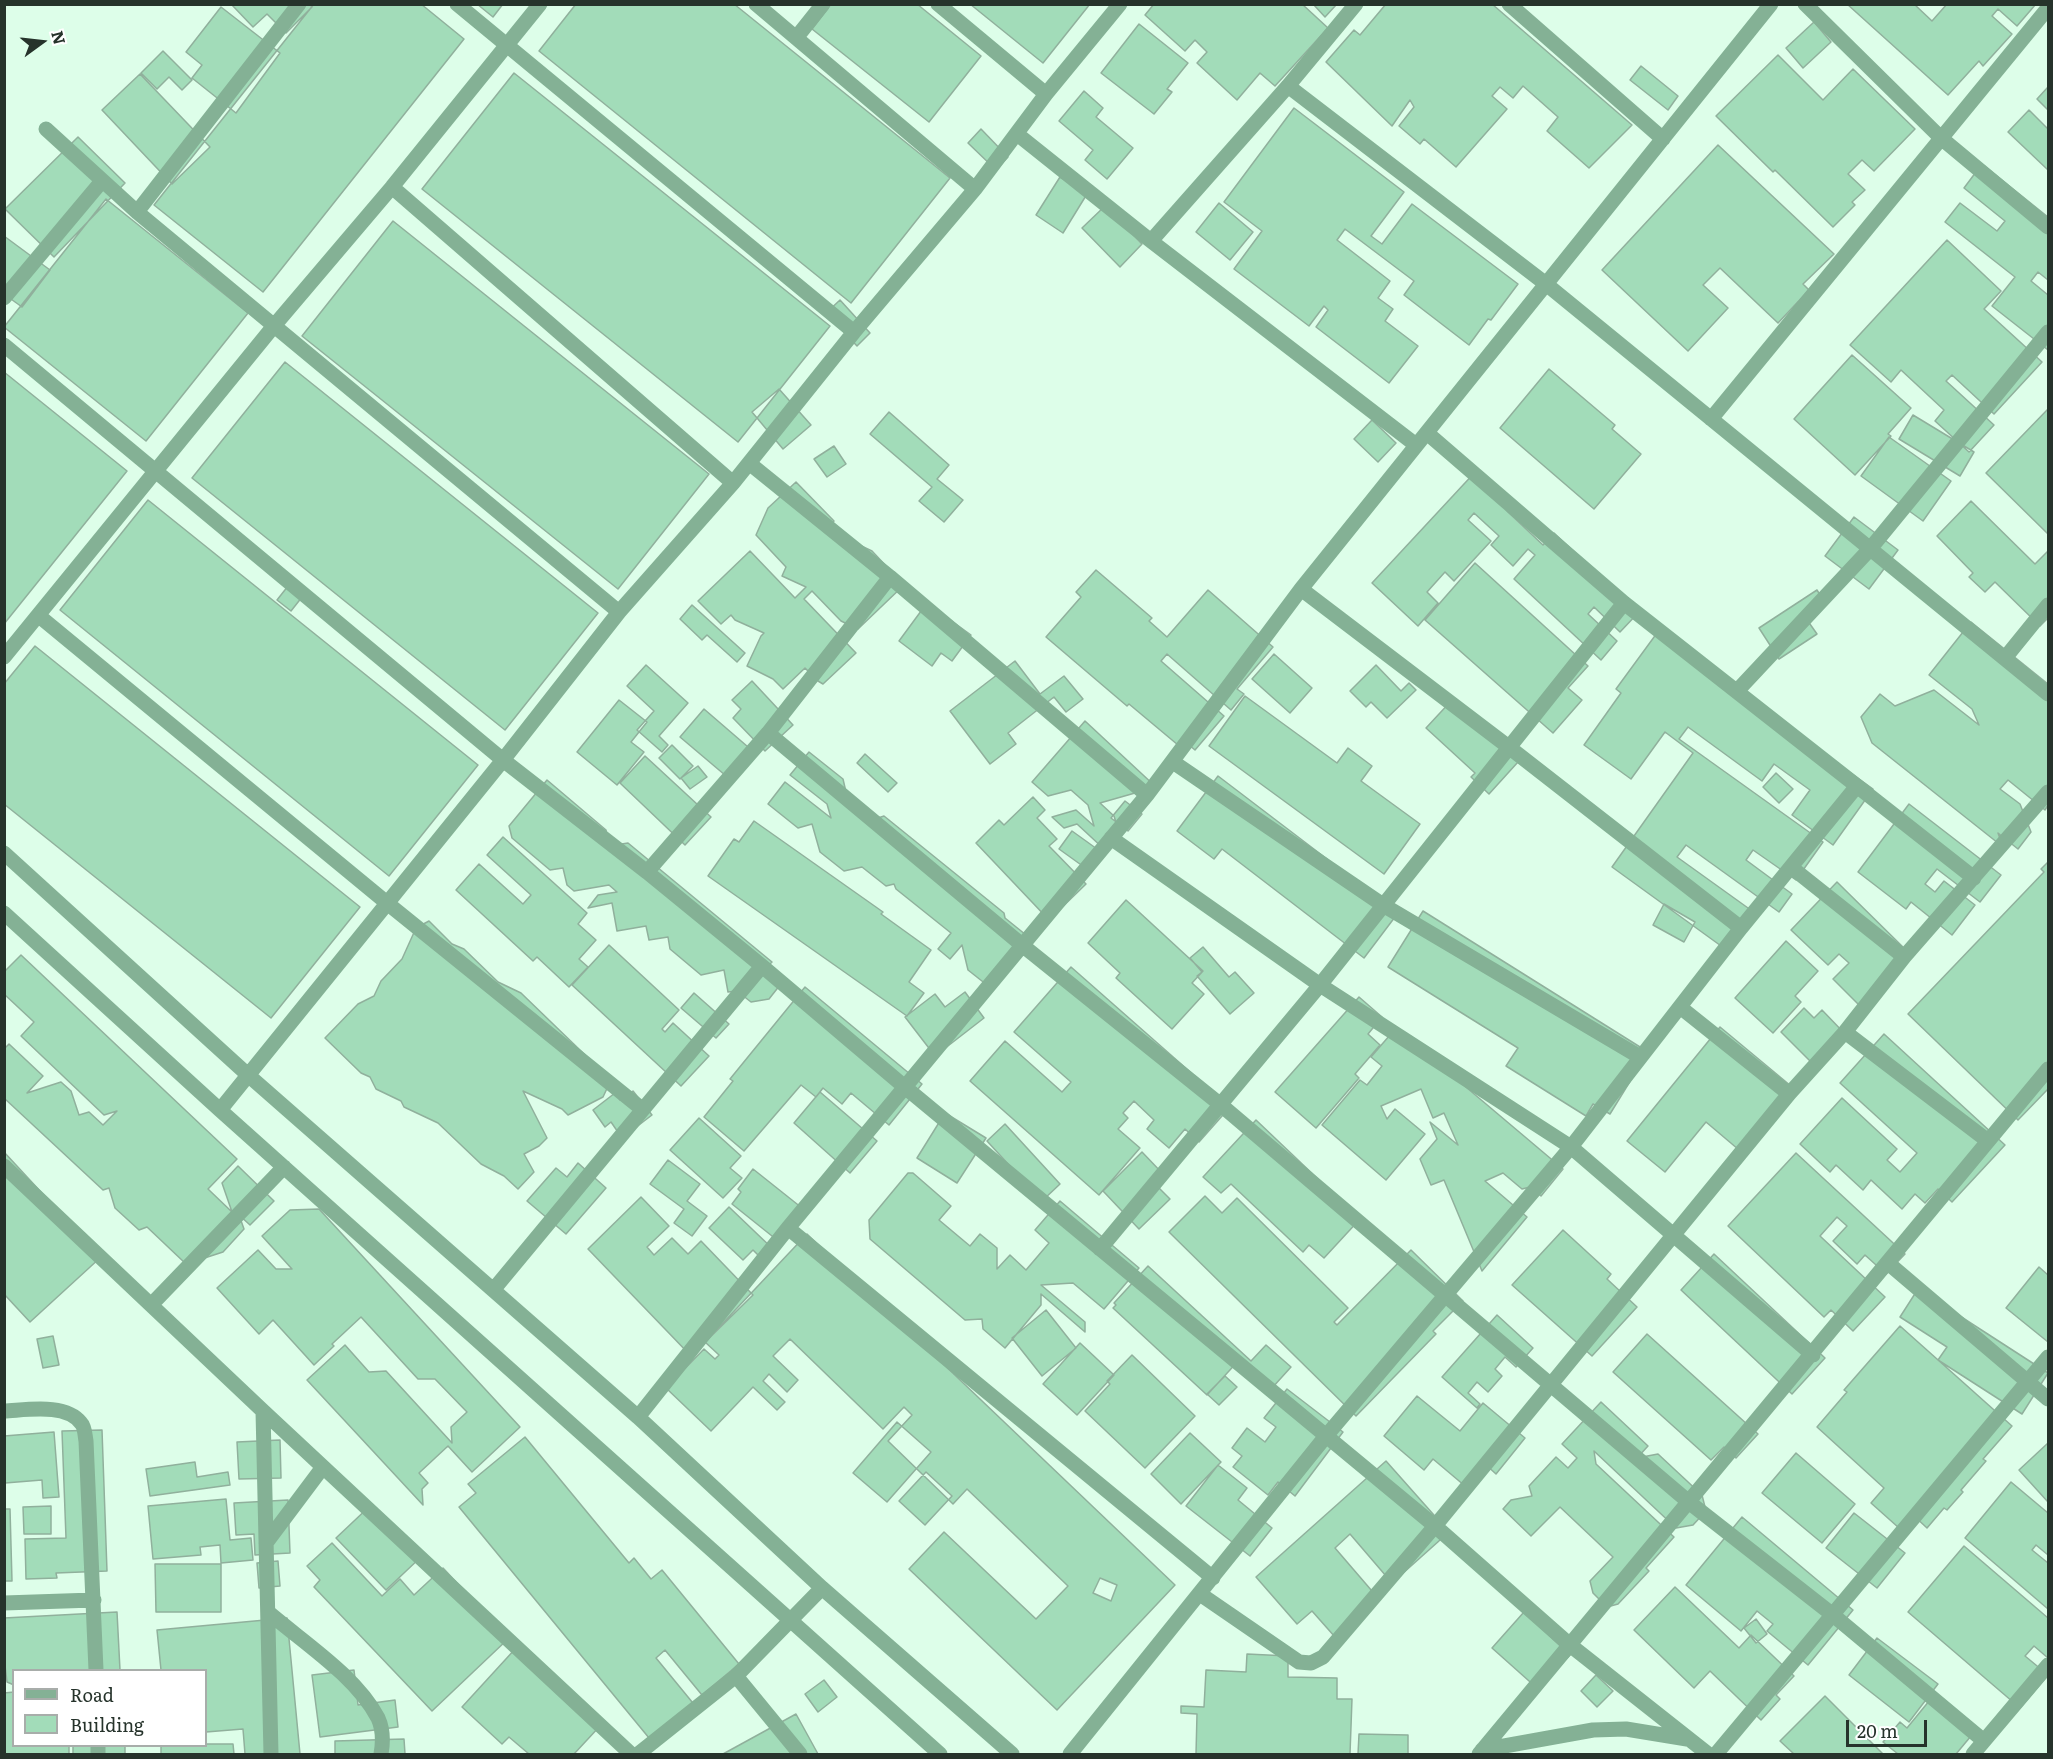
<!DOCTYPE html>
<html>
<head>
<meta charset="utf-8">
<style>
  body { margin:0 }
  #map { position:relative; width:2053px; height:1759px; overflow:hidden; background:#ddfee9; font-family:Literata,serif }
  canvas { display:block }
  .frame { position:absolute; inset:0; border:6px solid #26332b; pointer-events:none }
  .legend { position:absolute; left:12px; top:1669px; width:195px; height:78px; box-sizing:border-box; background:#fff; border:2px solid #a8adaa; margin:0; padding:8px 10px; list-style:none; font-size:18px; color:#26332b }
  .legend li { display:flex; align-items:center; gap:12px; height:30px }
  .legend b { width:30px; border:2px solid #a8adaa }
  .north { position:absolute; left:12px; top:12px; width:60px; height:60px; -webkit-text-stroke:4px #fff; paint-order:stroke; rotate:75deg; font-size:16px; font-weight:700; line-height:24px; text-align:center; color:#26332b }
  .north::after { content:''; display:block; margin:auto; width:21px; height:27px; background:#26332b; clip-path:polygon(50% 0,100% 100%,50% 72%,0 100%) }
  .scale { position:absolute; left:1846px; top:1720px; width:81px; height:27px; box-sizing:border-box; border:3px solid #26332b; border-top:0; padding-left:8px; font-size:18px; line-height:21px; white-space:nowrap; color:#26332b; -webkit-text-stroke:4px #fff; paint-order:stroke }
</style>
</head>
<body>
<div id="map">
<canvas width="2053" height="1759"></canvas>
<div class="frame"></div>
<ul class="legend">
<li><b style="height:8px;background:#84b195"></b>Road</li>
<li><b style="height:16px;background:#a2dcb9"></b>Building</li>
</ul>
<div class="north">N</div>
<div class="scale">20 m</div>
</div>
<script>
const g = document.querySelector('canvas').getContext('2d');
g.lineJoin = 'round';
function paint(path, color) { g.fillStyle = color; g.fill(path, 'evenodd'); }
function strokePath(path, color, width, dash) { g.strokeStyle = color; g.lineWidth = width; g.lineCap = dash ? 'butt' : 'round'; g.setLineDash(dash || []); g.stroke(path); }
const building = new Path2D(`
  M231 4H310L312 7 286 33 267 14 253 27Z
  M314 4H421L464 39 263 292 154 205Z
  M477 4H503L493 17Z
  M576 4H734L950 178 851 303 539 51Z
  M831 4H917L981 56 929 122 812 29Z
  M970 4H1090L1043 63Z
  M1154 4H1302L1328 28 1275 86 1260 73 1237 100 1197 63 1207 52 1195 40 1185 51 1145 15Z
  M1313 4H1337L1325 17Z
  M1386 4H1492L1632 125 1589 168 1547 131 1558 117 1523 86 1513 98 1500 87 1492 96 1507 109 1456 167 1424 139 1420 144 1399 126 1414 107 1410 100 1392 126 1326 62 1354 30 1360 35Z
  M1847 4H1914L1932 21 1947 4H2036L2017 26 1998 9 1992 16 2012 34 1983 66 1979 61 1948 95Z
  M221 7 280 53 236 113 192 78 202 65 186 52Z
  M1814 22 1831 42 1803 68 1786 48Z
  M1139 24 1188 63 1167 89 1172 92 1154 114 1101 73Z
  M163 51 192 80 182 90 169 77 157 89 141 73Z
  M1778 55 1823 100 1853 69 1915 129 1874 171 1862 160 1848 174 1865 190 1852 202 1855 205 1833 227 1775 170 1773 172 1716 116Z
  M1641 66 1678 96 1668 110 1630 80Z
  M514 73 830 326 738 442 422 189Z
  M140 74 210 147 172 184 102 110Z
  M2048 87V110L2037 99Z
  M1084 91 1103 108 1096 117 1133 148 1107 179 1085 160 1093 150 1059 121Z
  M1294 108 1404 192 1371 236 1382 244 1412 204 1518 284 1491 320 1488 319 1469 345 1404 295 1414 281 1345 229 1337 240 1390 281 1378 298 1393 309 1385 321 1418 346 1389 383 1316 327 1328 310 1324 306 1309 326 1234 269 1262 231 1224 202Z
  M2029 110 2048 129V170L2008 132Z
  M981 129 1008 157 996 170 968 143Z
  M78 137 125 183 54 257 5 209Z
  M1718 145 1834 254 1803 284 1809 290 1778 323 1720 268 1703 285 1728 308 1688 351 1602 270Z
  M1982 164 2048 217V280L2038 272 2031 281 2048 295V350L1992 306 2015 277 1945 222 1960 203 1997 231 2005 221 1964 188Z
  M1060 177 1087 194 1063 233 1036 215Z
  M106 199 248 313 146 441 4 327Z
  M1219 203 1253 232 1230 260 1196 232Z
  M1105 206 1142 244 1120 267 1082 228Z
  M393 221 709 474 618 589 302 336Z
  M4 236 50 270 22 307 4 294Z
  M1947 240 2001 291 1984 309 2042 362 1994 414 1952 375 1946 381 1994 425 1969 452 1935 421 1944 410 1901 370 1891 382 1850 345Z
  M840 300 870 333 857 346 826 313Z
  M1852 355 1911 408 1888 434 1891 436 1855 475 1794 419Z
  M285 362 598 613 505 730 192 478Z
  M1549 369 1615 425 1612 429 1641 454 1594 509 1500 428Z
  M4 372 127 471 4 624Z
  M779 389 811 425 783 449 752 412Z
  M2048 409V534L1986 473Z
  M889 412 949 465 937 479 963 500 944 522 919 501 932 487 870 434Z
  M1913 415 1974 452 1960 476 1899 439Z
  M1372 420 1396 443 1378 462 1354 439Z
  M1889 437 1951 481 1923 521 1861 476Z
  M834 446 846 464 827 477 814 459Z
  M1477 470 1508 512 1543 545 1554 533 1639 612 1620 632 1594 607 1588 614 1617 641 1601 660 1514 579 1535 555 1528 549 1513 566 1491 545 1499 536 1474 513 1468 520 1491 541 1454 581 1445 572 1427 592 1438 603 1418 626 1372 583Z
  M796 482 834 521 831 527 840 536 872 551 904 585 858 629 841 621 812 591 804 599 856 653 823 684 818 681 805 668 783 689 773 679 747 666 761 636 764 633 735 620 731 615 721 624 698 601 750 551 795 598 806 587 782 576 786 567 756 535 768 508Z
  M148 500 478 765 389 876 60 610Z
  M1971 501 2035 564 2048 551V618L2040 626 1995 582 1985 592 1969 577 1973 573 1937 536Z
  M1854 517 1898 550 1869 589 1825 556Z
  M1475 563 1588 666 1568 688 1582 700 1553 733 1425 620Z
  M1096 570 1152 618 1149 621 1167 637 1208 590 1273 647 1237 689 1244 694 1231 710 1167 654 1161 661 1224 716 1195 750 1183 740 1178 745 1129 704 1127 706 1046 637 1081 597 1076 592Z
  M292 581 306 592 291 611 277 600Z
  M1817 590 1825 603 1805 617 1817 634 1779 659 1759 628Z
  M927 603 971 635 952 661 941 653 932 666 899 641Z
  M692 605 745 653 737 662 707 635 702 640 680 619Z
  M1971 622 2048 684V805L2045 810 2008 780 2000 789 2020 804 2031 832 2018 849 1998 833 2003 847 1872 743 1861 717 1880 694 1895 706 1934 690 1979 725 1972 709 1929 675Z
  M1657 633 1873 789 1833 845 1792 815 1810 790 1774 764 1762 781 1688 727 1679 739 1823 842 1796 880 1753 850 1746 860 1792 894 1779 912 1686 845 1677 857 1755 913 1728 951 1612 867 1693 753 1665 732 1631 779 1584 745 1621 693 1616 689Z
  M35 646 360 907 271 1018 4 804V684Z
  M1274 654 1312 688 1290 713 1252 679Z
  M1015 661 1040 694 1064 676 1083 699 1066 712 1054 697 1008 733 1016 744 990 764 950 711Z
  M646 665 688 703 659 736 668 745 662 752 637 730 654 711 627 686Z
  M1376 665 1401 691 1409 683 1416 690 1387 718 1371 702 1366 707 1350 691Z
  M752 681 793 725 765 751 733 718 741 709 732 700Z
  M1245 696 1337 763 1348 748 1372 766 1361 781 1420 824 1384 874 1209 746Z
  M619 700 647 722 631 742 644 752 617 785 577 752Z
  M1452 700 1518 762 1489 794 1471 777 1475 773 1426 728Z
  M704 709 755 753 732 781 680 737Z
  M1085 721 1156 787 1100 803 1114 816 1119 832 1104 849 1077 824 1064 828 1052 817 1076 810 1094 826 1088 805 1071 790 1048 796 1032 782Z
  M672 745 693 766 680 779 659 758Z
  M809 752 843 779 846 792 878 818 884 816 1004 913 1005 918 1031 939 992 989 968 970 962 945 950 959 938 949 951 933 896 889 894 884 886 886 862 867 844 871 820 852 812 824 798 828 768 804 785 782 831 818 827 804 790 775Z
  M865 754 897 783 888 792 857 763Z
  M645 756 711 817 685 845 620 783Z
  M698 766 707 777 690 789 681 778Z
  M1776 773 1793 789 1779 803 1763 787Z
  M1218 776 1398 913 1364 958 1222 849 1214 859 1177 831Z
  M547 780 606 830 609 846 628 843 772 962 766 968 780 985 769 999 751 1002 737 991 728 992 724 970 701 975 670 949 668 937 649 940 646 926 617 931 612 903 588 908 598 895 617 892 609 885 574 891 567 885 563 868 550 870 512 838 509 826Z
  M1033 797 1045 810 1037 818 1057 839 1049 846 1086 884 1049 920 976 843 999 820 1004 825Z
  M1125 801 1142 814 1128 831 1111 818Z
  M1909 804 2001 875 1980 902 1937 869 1925 884 1935 892 1944 881 1975 905 1952 935 1911 902 1906 909 1858 872Z
  M754 821 883 912 881 914 931 950 909 982 924 993 907 1016 708 876 734 839 739 842Z
  M1072 831 1104 854 1091 872 1059 849Z
  M503 837 587 913 578 924 596 940 579 959 588 967 569 987 537 957 533 961 456 890 479 864 523 904 531 895 487 855Z
  M2048 862V1089L2018 1120 1908 1014 2044 872 2041 869Z
  M1837 882 1910 954 1860 1006 1833 979 1849 963 1839 954 1828 965 1791 930Z
  M1126 900 1203 971 1192 983 1204 994 1172 1029 1116 978 1120 973 1088 943Z
  M1664 904 1695 922 1684 942 1653 925Z
  M1423 911 1648 1052 1610 1114 1593 1104 1586 1116 1506 1066 1518 1048 1388 967Z
  M429 921 452 944 464 949 498 982 521 993 611 1080 603 1097 568 1115 562 1109 523 1091 547 1138 539 1146 524 1154 534 1172 518 1189 504 1176 481 1164 438 1123 404 1107 401 1101 376 1089 370 1077 361 1073 325 1038 358 1004 374 996 381 981 402 959 416 928Z
  M1786 941 1818 971 1795 996 1801 1002 1773 1033 1735 998Z
  M609 945 679 1010 662 1029 665 1032 673 1023 709 1056 681 1086 572 985Z
  M1203 947 1229 977 1235 972 1254 993 1230 1014 1197 976 1202 972 1190 958Z
  M21 955 237 1159 208 1189 232 1212 222 1183 238 1166 274 1201 250 1225 239 1215 244 1229 223 1252 186 1264 147 1227 139 1230 115 1208 109 1188 103 1190 4 1098V1049L9 1044 43 1076 27 1093 61 1082 71 1091 79 1115 89 1112 103 1125 117 1111 104 1115 21 1036 34 1022 4 994V972Z
  M1071 967 1230 1107 1199 1142 1185 1129 1169 1148 1147 1129 1154 1120 1134 1101 1123 1113 1128 1118 1118 1129 1140 1148 1099 1195 970 1081 1005 1041 1062 1092 1071 1082 1014 1032Z
  M805 987 922 1084 889 1125 851 1093 842 1104 823 1088 816 1097 801 1085 744 1151 704 1117 733 1081 730 1079Z
  M965 992 984 1018 935 1056 905 1017 935 994 945 1007Z
  M694 993 729 1024 716 1038 681 1008Z
  M1359 997 1382 1017 1368 1034 1380 1045 1355 1074 1359 1078 1316 1128 1275 1092Z
  M1804 1008 1814 1018 1822 1010 1847 1036 1816 1067 1781 1032Z
  M1720 1027 1797 1091 1745 1155 1706 1122 1665 1172 1627 1141Z
  M1396 1028 1563 1169 1541 1196 1530 1187 1522 1189 1503 1173 1485 1181 1527 1217 1482 1271 1444 1180 1431 1185 1420 1159 1437 1139 1430 1122 1458 1145 1444 1113 1433 1118 1421 1089 1381 1106 1387 1119 1395 1109 1425 1134 1386 1180 1322 1125 1360 1080 1367 1085 1382 1066 1371 1057Z
  M1884 1034 2005 1145 1952 1202 1938 1189 1925 1203 1915 1194 1902 1209 1871 1180 1863 1190 1836 1165 1830 1172 1800 1144 1842 1098 1897 1149 1887 1160 1900 1172 1917 1153 1840 1083Z
  M633 1091 652 1115 622 1138 611 1122 605 1127 593 1110 615 1093 620 1100Z
  M820 1092 877 1141 850 1173 794 1123Z
  M945 1113 986 1138 957 1183 917 1158Z
  M699 1118 741 1156 730 1168 742 1178 723 1198 670 1150Z
  M1256 1120 1360 1219 1324 1258 1309 1245 1303 1252 1231 1184 1221 1193 1203 1177Z
  M1005 1124 1060 1184 1042 1201 987 1141Z
  M4 1152 101 1257 30 1322 4 1294Z
  M1142 1152 1164 1175 1155 1184 1170 1199 1139 1229 1103 1191Z
  M1796 1153 1905 1254 1886 1274 1865 1255 1857 1264 1833 1241 1847 1226 1837 1217 1820 1236 1885 1297 1853 1331 1831 1310 1824 1317 1728 1226Z
  M668 1160 700 1184 687 1201 707 1216 692 1236 674 1223 684 1209 650 1184Z
  M578 1163 606 1188 566 1234 527 1201 556 1168 567 1177Z
  M753 1169 802 1208 777 1240 732 1204 741 1192 738 1189Z
  M908 1173H913L951 1206 939 1220 970 1246 980 1234 997 1248V1269L1010 1255 1026 1270 1049 1243 1035 1230 1060 1201 1139 1268 1104 1309 1073 1283 1041 1285 1085 1322V1332L1041 1294V1305L1005 1348 983 1329 982 1319 965 1320 870 1239 869 1220Z
  M1205 1196 1222 1213 1237 1198 1348 1308 1334 1322 1337 1325 1411 1250 1463 1301 1433 1331 1436 1334 1356 1416 1169 1232Z
  M641 1197 669 1226 647 1247 654 1255 672 1238 688 1254 701 1241 753 1295 691 1356 588 1249Z
  M729 1207 775 1251 764 1261 753 1250 743 1260 709 1228Z
  M319 1209 520 1427 472 1472 448 1446 419 1473 428 1483 422 1489 423 1505 307 1380 345 1345 369 1372 386 1371 452 1443 451 1427 467 1412 435 1379H418L361 1317 332 1344 334 1346 314 1365 273 1320 259 1334 217 1288 258 1250 276 1269H292L262 1236 290 1210Z
  M1563 1230 1611 1274 1607 1279 1637 1307 1592 1356 1512 1285Z
  M807 1234 1175 1585 1057 1710 909 1569 944 1532 1036 1619 1068 1586 967 1489 953 1504 888 1441 912 1415 904 1407 883 1429 790 1339 773 1356 798 1380 787 1392 769 1374 763 1381 785 1402 777 1410 753 1387 711 1431 666 1388 704 1349 715 1359 719 1355 705 1342Z
  M1714 1254 1825 1358 1792 1394 1681 1290Z
  M1148 1266 1251 1361 1266 1345 1291 1367 1272 1388 1240 1359 1207 1395 1113 1308 1116 1305 1114 1303Z
  M2039 1267 2048 1275V1342L2006 1308Z
  M1918 1289 2048 1373 2022 1414 1938 1360 1947 1347 1900 1317Z
  M1046 1310 1076 1348 1042 1376 1012 1338Z
  M1497 1315 1533 1348 1516 1367 1505 1357 1495 1369 1502 1376 1488 1392 1477 1382 1468 1393 1480 1404 1477 1408 1442 1377Z
  M1900 1326 2012 1426 1983 1459 1986 1461 1961 1490 1963 1492 1947 1510 1944 1508 1927 1528 1912 1514 1899 1528 1871 1503 1884 1488 1817 1427 1847 1392 1844 1390Z
  M1647 1334 1758 1434 1736 1458 1724 1447 1711 1460 1613 1372Z
  M53 1336 59 1365 43 1368 37 1339Z
  M1080 1343 1114 1375 1077 1415 1043 1384Z
  M1132 1355 1195 1416 1145 1468 1085 1411 1110 1384 1107 1381Z
  M1225 1376 1237 1387 1219 1405 1207 1394Z
  M1287 1389 1343 1432 1295 1496 1278 1482 1268 1495 1233 1467 1242 1456 1232 1448 1247 1428 1265 1442 1276 1427 1264 1418Z
  M1417 1396 1460 1431 1483 1403 1525 1438 1496 1474 1484 1463 1465 1486 1433 1459 1424 1470 1384 1436Z
  M1601 1402 1648 1446 1637 1458 1658 1454 1702 1495 1706 1511 1693 1525 1676 1528 1594 1451 1596 1464 1674 1537 1646 1568 1649 1571 1618 1604 1607 1607 1593 1593 1590 1581 1613 1557 1560 1507 1531 1536 1503 1509 1511 1500 1532 1496 1529 1486 1556 1457 1568 1468 1577 1458 1562 1444Z
  M897 1422 931 1452 887 1502 853 1473Z
  M102 1430 107 1571 56 1573 57 1578 26 1579 25 1539 66 1538 62 1431Z
  M54 1432 59 1497 43 1498 42 1480 5 1483 4 1486V1436Z
  M1190 1433 1221 1462 1181 1504 1151 1474Z
  M525 1437 629 1563 634 1558 651 1579 662 1570 739 1664 702 1695 665 1650 656 1658 697 1708 654 1744 459 1507 476 1493 468 1484Z
  M280 1440 281 1478 239 1479 237 1442Z
  M2048 1443V1502L2019 1470Z
  M1796 1453 1855 1504 1822 1543 1762 1493Z
  M1386 1461 1449 1532 1392 1583 1350 1534 1335 1548 1378 1598 1335 1637 1312 1611 1297 1624 1256 1577Z
  M195 1462 197 1477 228 1472 230 1485 150 1496 146 1469Z
  M1218 1465 1247 1488 1238 1500 1272 1528 1250 1556 1186 1506Z
  M926 1472 952 1496 925 1525 899 1501Z
  M2011 1482 2048 1513V1555L2036 1545 2032 1550 2048 1563V1609L1965 1538Z
  M226 1499 230 1540 251 1538 253 1560 221 1563 220 1545 200 1547 201 1555 153 1559 148 1506Z
  M288 1500 290 1553 255 1555 254 1534 236 1535 234 1503Z
  M372 1504 422 1556 386 1590 336 1538Z
  M51 1506V1534H24L23 1507Z
  M4 1509H10L12 1581H4Z
  M1854 1513 1905 1553 1877 1588 1826 1548Z
  M1742 1517 1853 1610 1808 1665 1767 1631 1773 1624 1757 1611 1741 1631 1686 1585Z
  M332 1543 382 1596 400 1579 414 1595 443 1568 509 1638 432 1711 314 1587 320 1580 307 1566Z
  M1964 1546 2048 1618V1658L2034 1646 2025 1656 2048 1675 2020 1708 1908 1612Z
  M278 1561 280 1586 259 1588 257 1563Z
  M155 1564H221V1612H156Z
  M1100 1578 1117 1585 1111 1601 1093 1593Z
  M1675 1587 1739 1648 1751 1635 1794 1676 1776 1695 1780 1699 1761 1720 1710 1671 1694 1688 1634 1630Z
  M117 1612 120 1670H14V1685L7 1682 4 1657V1618Z
  M1524 1612 1570 1655 1538 1689 1492 1648Z
  M287 1618 300 1754H245L243 1729 206 1732V1670H161L157 1630Z
  M1756 1619 1767 1634 1756 1643 1744 1628Z
  M1877 1638 1938 1684 1909 1722 1849 1675Z
  M516 1648 600 1726 574 1754H529L509 1737 502 1744 462 1707Z
  M1247 1654 1288 1656V1677L1337 1678V1699H1352L1350 1754H1196L1197 1714 1181 1713V1706L1204 1707 1206 1670 1246 1672Z
  M354 1670 358 1705 395 1700 398 1727 320 1737 312 1675Z
  M1596 1675 1613 1691 1597 1707 1581 1691Z
  M824 1680 837 1697 818 1712 805 1694Z
  M14 1692V1746H69V1754H4V1693Z
  M1934 1695 1976 1730 1956 1754H1898L1883 1742 1900 1722 1907 1728Z
  M1825 1696 1883 1754H1794L1780 1741Z
  M796 1714 818 1754H723Z
  M1359 1734 1408 1735V1754H1358Z
  M404 1739 405 1754H335V1741Z
  M206 1744H233L234 1754H161V1746Z
  M73 1746H125V1754H73Z`);
const minor = new Path2D(`
  M457 4 854 332
  M756 4 975 189
  M938 4 1046 94
  M1509 4 1663 139
  M1805 4 1941 138 2048 227
  M796 38 823 4
  M1288 86 1546 284 2048 694
  M46 129 137 212 619 612
  M1017 134 1151 241 1416 445
  M392 187 733 483
  M137 212 299 4
  M1151 241 1288 86 1356 4
  M4 298 102 181
  M4 345 503 760 647 872 762 966 906 1088 1435 1526 1570 1645 1708 1754
  M1711 419 2048 8
  M749 463 890 577 1147 795
  M1301 589 1510 748 1741 928
  M39 616 387 903 642 1109
  M4 657 273 327 392 187 540 4
  M2005 658 2048 605
  M1737 691 1870 549 2048 332
  M768 733 1022 945 1221 1105 1690 1503 1833 1615 1984 1741
  M1173 762 1383 905 1640 1057
  M1857 786 1974 878
  M1111 838 1320 985 1571 1147 1813 1355
  M4 853 248 1075 638 1417 822 1588 1012 1754
  M1791 867 1904 957
  M647 872 768 733 890 577
  M4 913 220 1110 940 1754
  M1680 1007 1789 1094
  M1845 1032 1988 1141
  M220 1110 503 760 619 612 733 483 854 332 975 189 1046 94 1120 4
  M4 1166 263 1411 631 1754
  M788 1228 1213 1578
  M1100 1249 1320 985 1624 603
  M1888 1263 2048 1399
  M494 1289 762 966
  M151 1305 284 1167
  M4 1411C27 1410 66 1403 81 1423 85 1427 85 1436 86 1441L96 1670
  M263 1411 271 1754
  M638 1417 788 1228 1147 795 1301 589 1771 4
  M266 1543 323 1467
  M1200 1594 1299 1662 1311 1663 1323 1657 1435 1526 1789 1094 1845 1032 1904 957 2048 792
  M4 1603 94 1600
  M268 1612C304 1643 356 1676 378 1718 383 1729 383 1743 381 1754
  M736 1676 800 1754
  M98 1746V1754
  M1482 1750 1593 1730 1626 1729 1687 1739
  M638 1754 736 1676 822 1588
  M1070 1754 1326 1436 1571 1147 1741 928 1857 786 1624 603 1427 433
  M1479 1754 2048 1069
  M1716 1754 2048 1357
  M1973 1754 2048 1665`);
paint(building, '#a2dcb9');
strokePath(building, '#90b09c', 1.5);
strokePath(minor, '#84b195', 15);
</script>
</body>
</html>
